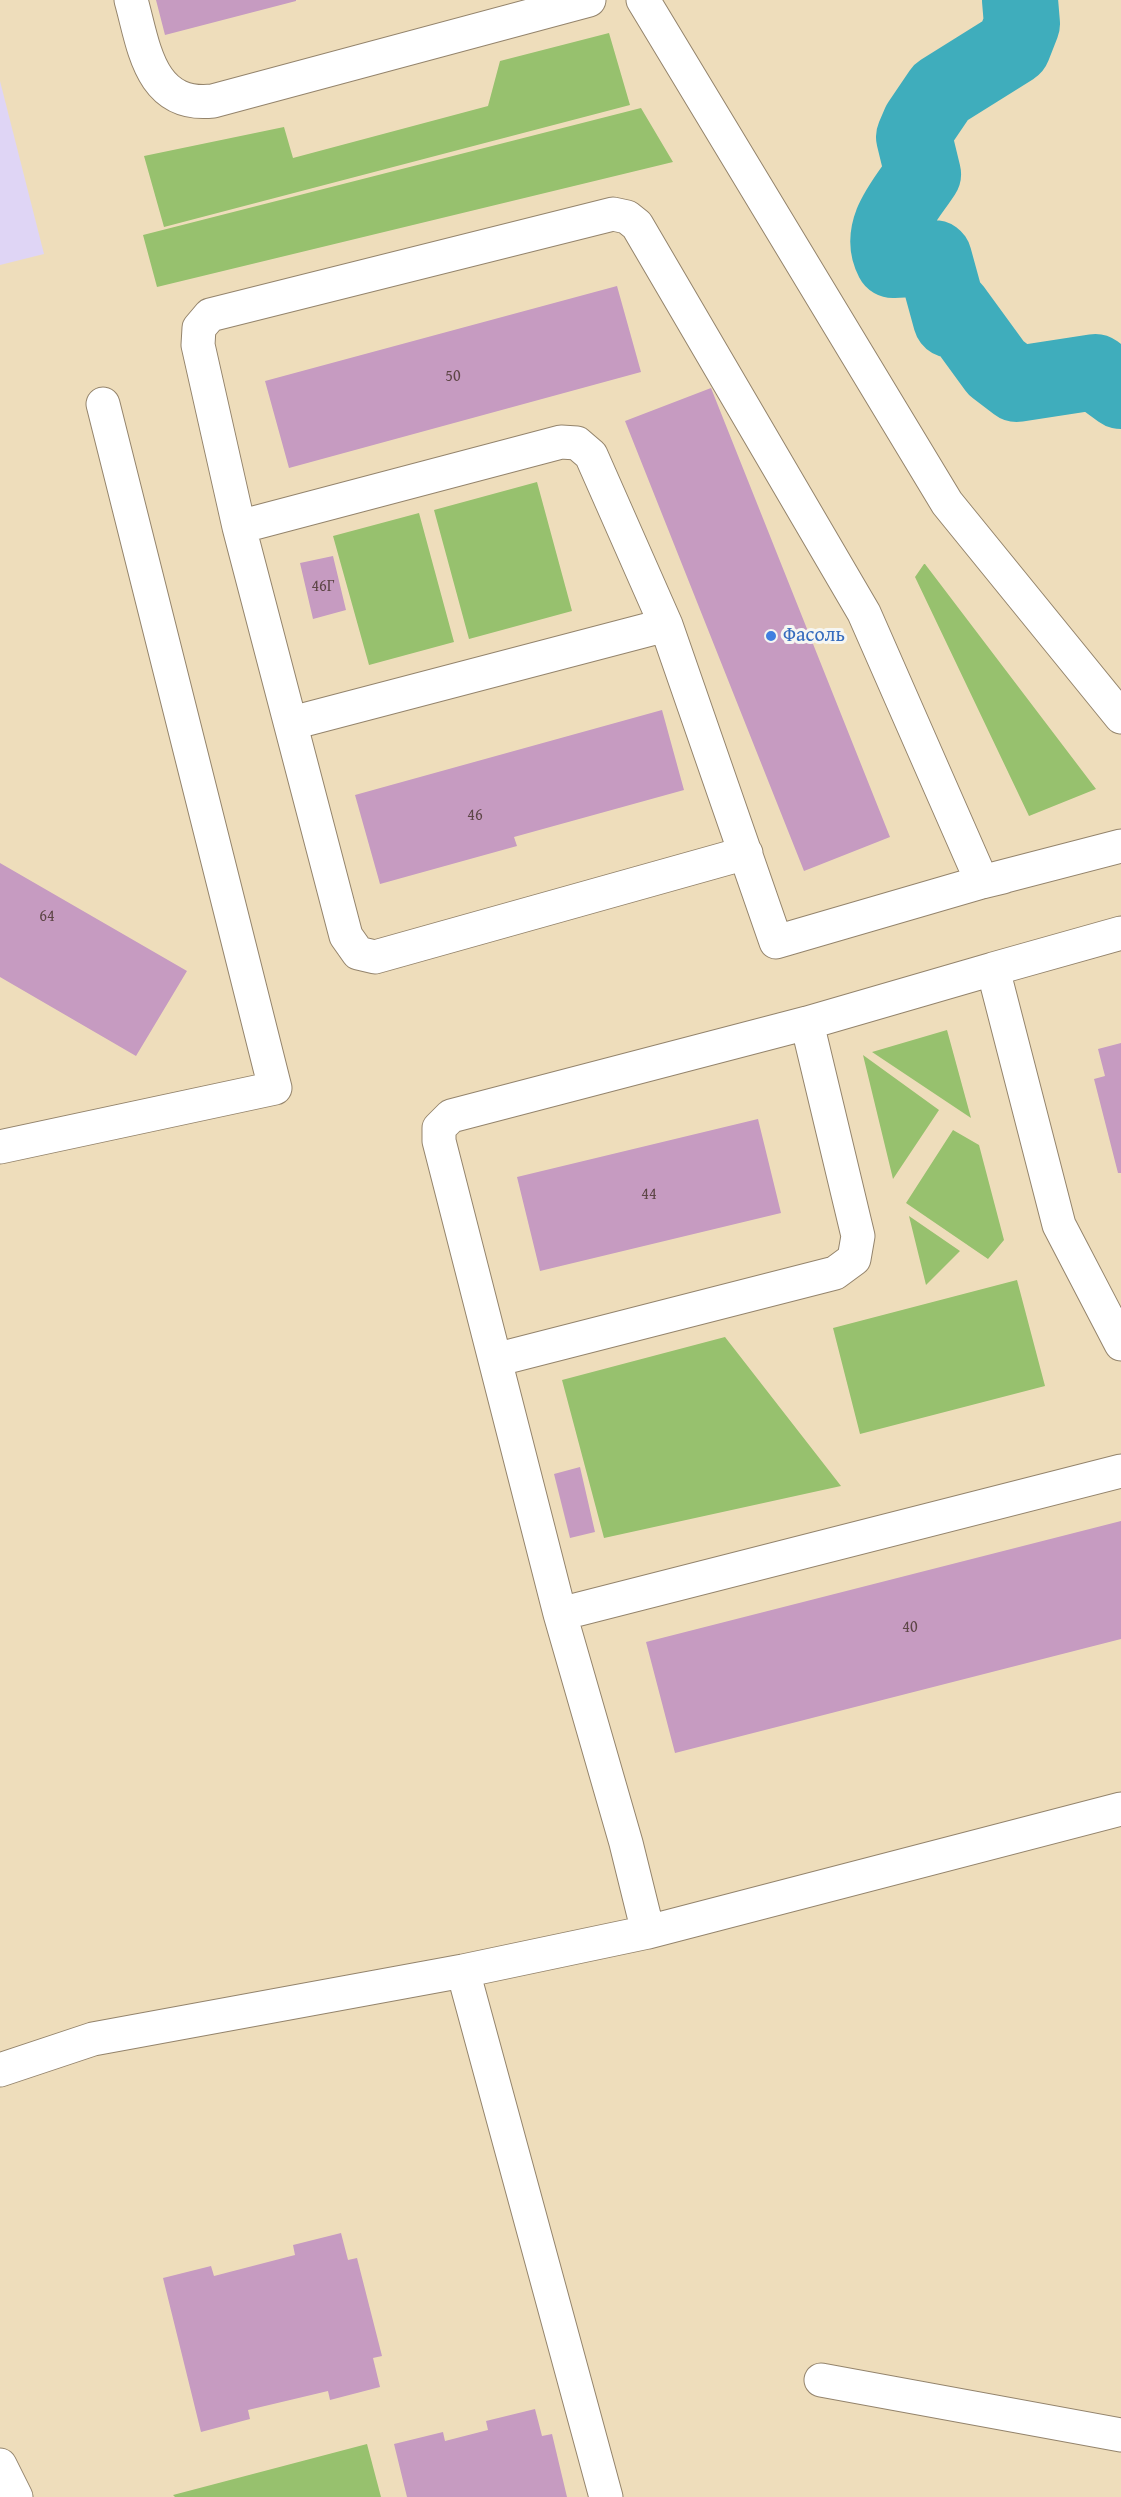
<!DOCTYPE html>
<html>
<head>
<meta charset="utf-8">
<style>
  body { margin:0 }
  canvas { display:block; background:#edb }
</style>
</head>
<body>
<canvas width="1121" height="2497"></canvas>
<script>
const g = document.querySelector('canvas').getContext('2d');
g.lineJoin = 'round';
function paint(path, color) { g.fillStyle = color; g.fill(path, 'evenodd'); }
function strokePath(path, color, width, dash) { g.strokeStyle = color; g.lineWidth = width; g.lineCap = dash ? 'butt' : 'round'; g.setLineDash(dash || []); g.stroke(path); }
function label(font, color, halo, rows, align = 'center') {
  g.font = font + ' "Gentium Book Plus",serif'; g.lineWidth = 6; g.setLineDash([]); g.textBaseline = 'middle'; g.strokeStyle = halo; g.fillStyle = color; for (const [text, x, y, turn = 0] of rows) {
    g.save(); g.translate(x, y); g.rotate((+turn || 0) * Math.PI / 180); g.textAlign = isNaN(turn) ? turn : align; if (halo) g.strokeText(text, 0, 0); g.fillText(text, 0, 0); g.restore();
  }
}
const built = new Path2D(`
  M0 81 44 254 0 265Z`);
const green = new Path2D(`
  M609 33 630 105 164 227 144 156 284 127 293 158 488 106 500 61Z
  M641 108 673 162 157 287 143 235Z
  M537 482 572 611 469 639 434 510Z
  M419 513 454 642 369 665 333 536Z
  M924 564H925L1096 789 1029 816 915 577Z
  M947 1030 971 1118 872 1052Z
  M863 1055 939 1110 893 1179Z
  M953 1130 979 1145 1004 1240 988 1259 906 1203Z
  M909 1216 960 1251 926 1285Z
  M1017 1280 1045 1386 860 1434 833 1328Z
  M725 1337 841 1486 604 1538 562 1380Z
  M367 2444 381 2497H175L173 2495Z`);
const river = new Path2D(`
  M1020 0 1022 24 1013 47 941 92 920 123 914 137 923 174C906 200 877 229 893 260L934 258 951 320 953 309 996 368 1017 384 1095 372 1121 391`);
const building = new Path2D(`
  M156 0H296V1L165 35Z
  M617 286 641 372 289 468 265 381Z
  M711 388 890 837 804 871 625 421Z
  M333 556 346 610 313 619 300 563Z
  M662 710 684 790 514 837 517 846 380 884 355 795Z
  M0 863 187 971 136 1056 0 977Z
  M1121 1043V1173H1118L1094 1079 1105 1076 1098 1049Z
  M758 1119 781 1213 540 1271 517 1177Z
  M580 1467 595 1532 570 1538 554 1474Z
  M1121 1521V1639L675 1753 646 1642Z
  M341 2233 348 2260 357 2258 382 2356 373 2358 380 2387 330 2400 328 2391 248 2410 250 2419 201 2432 163 2278 211 2266 214 2276 295 2255 293 2245Z
  M535 2409 542 2436 552 2434 567 2497H407L394 2444 443 2432 445 2441 488 2430 486 2421Z`);
const minor = new Path2D(`
  M131 0C144 46 149 108 213 101L589 0
  M643 0 947 503 1121 717
  M239 527 198 345 199 328 210 315 613 214 627 217 637 225 864 613 982 882 1003 877
  M292 723 666 625
  M746 853 375 957 358 953 346 936 239 527 561 442 577 443 591 455 666 625 776 942 982 882 1121 846
  M1121 933 993 969 1059 1225 1121 1344
  M0 1147 275 1088 103 404
  M495 1360 835 1273 854 1259 858 1236 807 1023
  M560 1614 439 1141V1128L451 1116 807 1023 993 969
  M648 1932 626 1843 560 1614 1121 1471
  M463 1971 606 2497
  M0 2070 93 2039 463 1971 648 1932 1121 1809
  M821 2380 1121 2435
  M0 2465 16 2497`);
const markers = [
  [771,636,6,"#3f7fe0"]
];
const numberNames = [
  ["50",453,377],
  ["46Г",323,587],
  ["46",475,816],
  ["64",47,917],
  ["44",649,1195],
  ["40",910,1628]
];
const shopNames = [
  ["Фасоль",783,636]
];
paint(built, '#dfd5f5');
paint(green, '#97c16e');
strokePath(river, '#3fadbc', 76);
paint(building, '#c69bc1');
strokePath(minor, '#94846c', 35);
strokePath(minor, '#fff', 33);
for (const [x, y, r, color] of markers) { const dot = new Path2D(); dot.arc(x, y, r, 0, 2 * Math.PI); g.fillStyle = color; g.fill(dot); strokePath(dot, '#f6f6f2', 2); }
label('16px', '#5e4647', null, numberNames);
label('20px', '#366cbe', '#f6f6f2', shopNames, 'left');
</script>
</body>
</html>
